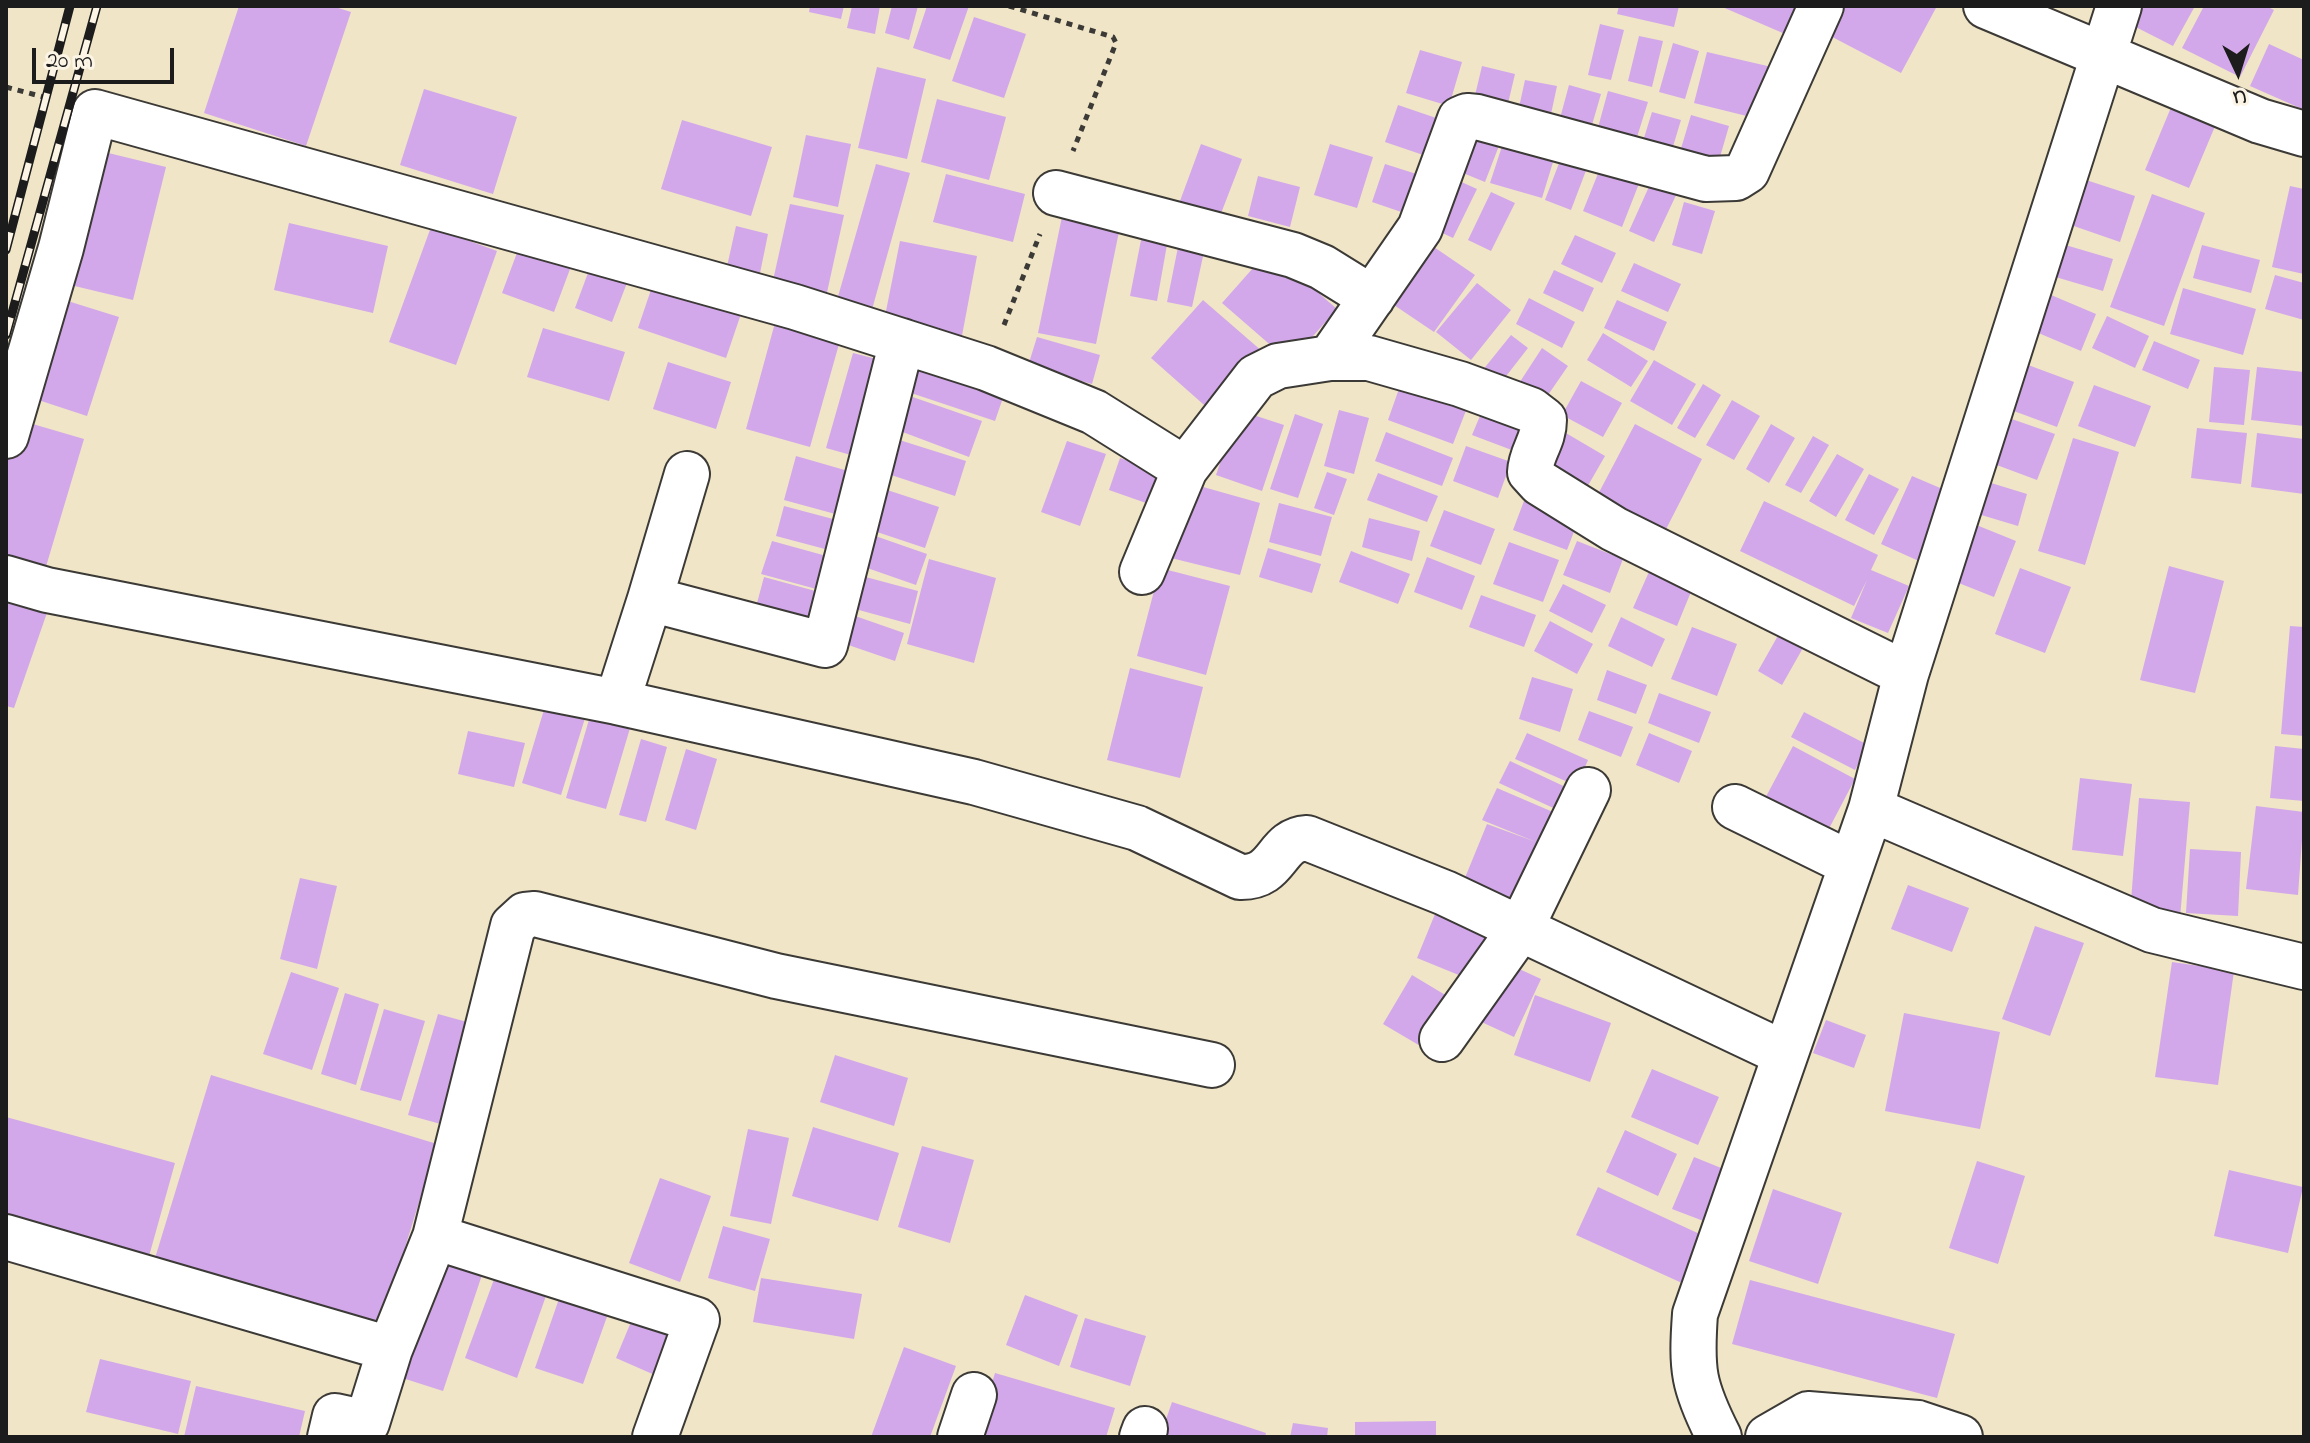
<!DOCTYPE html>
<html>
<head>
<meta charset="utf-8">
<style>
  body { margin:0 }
  #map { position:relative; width:2310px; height:1443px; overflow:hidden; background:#f0e5c7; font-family:"Indie Flower",sans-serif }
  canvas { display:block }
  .frame { position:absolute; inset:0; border:8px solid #1c1c1c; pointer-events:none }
  .north { position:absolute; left:2198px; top:32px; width:80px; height:80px; -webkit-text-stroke:6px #fcf5e5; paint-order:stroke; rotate:176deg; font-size:22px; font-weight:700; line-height:32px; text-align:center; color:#1c1c1c }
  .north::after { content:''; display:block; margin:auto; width:28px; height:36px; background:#1c1c1c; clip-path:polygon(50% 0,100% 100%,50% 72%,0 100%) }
  .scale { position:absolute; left:32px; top:48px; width:142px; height:36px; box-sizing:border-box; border:4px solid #1c1c1c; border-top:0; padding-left:10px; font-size:24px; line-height:28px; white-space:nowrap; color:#1c1c1c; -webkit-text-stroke:6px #fcf5e5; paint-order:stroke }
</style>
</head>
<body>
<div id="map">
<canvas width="2310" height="1443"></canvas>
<div class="frame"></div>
<div class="north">U</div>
<div class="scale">20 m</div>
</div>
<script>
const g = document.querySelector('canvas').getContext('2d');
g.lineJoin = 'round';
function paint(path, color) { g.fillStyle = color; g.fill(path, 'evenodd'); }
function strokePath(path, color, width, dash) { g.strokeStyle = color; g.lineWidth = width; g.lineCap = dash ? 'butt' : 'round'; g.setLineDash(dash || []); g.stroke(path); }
const building = new Path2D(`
  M239 6H332L351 12 306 146 204 113Z
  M810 6H844L841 19 809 12Z
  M852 6H880L875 34 847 28Z
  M892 6H918L909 40 885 33Z
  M927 6H969L950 60 913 48Z
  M1619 6H1679L1674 27 1617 14Z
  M1720 6H1806L1792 37Z
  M1831 6H1937L1901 73 1819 30Z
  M2130 6H2195L2173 46 2122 20Z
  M2204 6H2266L2274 10 2240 77 2182 48Z
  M974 17 1026 34 1004 98 952 81Z
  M1600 24 1624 30 1611 80 1588 75Z
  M1639 36 1663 41 1652 87 1628 81Z
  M1673 43 1699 51 1685 99 1659 92Z
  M2269 44 2304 60 2302 109 2250 86Z
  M1420 50 1462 62 1449 106 1406 93Z
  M1707 52 1776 68 1763 120 1694 103Z
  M1482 66 1515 74 1505 116 1472 108Z
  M877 67 926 79 907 159 858 148Z
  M1525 80 1557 86 1548 128 1516 121Z
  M1569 85 1601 94 1587 142 1556 133Z
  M424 89 517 117 493 194 400 165Z
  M1608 91 1648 102 1632 153 1594 142Z
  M937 99 1006 117 989 180 921 162Z
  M1398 105 1448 122 1435 159 1385 142Z
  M2172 105 2216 124 2189 188 2145 170Z
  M1652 112 1681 120 1668 163 1639 154Z
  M1691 115 1729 126 1715 174 1677 162Z
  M682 120 772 147 751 216 661 189Z
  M1474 128 1502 138 1485 182 1458 171Z
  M1506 134 1557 149 1542 198 1490 183Z
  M806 135 851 144 838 207 793 197Z
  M1201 144 1242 159 1220 216 1180 201Z
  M1330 144 1373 157 1357 208 1314 195Z
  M96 150 166 167 133 300 62 283Z
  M1564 150 1590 160 1571 210 1545 200Z
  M876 164 910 173 868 324 833 314Z
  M1385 164 1429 178 1416 217 1372 202Z
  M1601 166 1640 181 1622 227 1583 211Z
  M946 174 1025 194 1013 242 933 222Z
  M1258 176 1300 187 1290 227 1248 216Z
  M2083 179 2135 196 2120 242 2068 224Z
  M1457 180 1477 189 1453 238 1434 229Z
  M1652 180 1678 191 1654 242 1629 231Z
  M2290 186 2304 189V274L2272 267Z
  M1491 192 1515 203 1491 251 1468 240Z
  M2152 194 2205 213 2164 326 2110 307Z
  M1684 202 1715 211 1702 254 1672 245Z
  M790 204 844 215 826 297 772 285Z
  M1064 207 1122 217 1096 344 1038 333Z
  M289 223 388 246 373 313 274 290Z
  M736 226 768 234 759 278 726 271Z
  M431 227 497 251 456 365 389 342Z
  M524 234 576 253 554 312 502 293Z
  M1142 235 1168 239 1157 301 1130 296Z
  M1575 235 1616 253 1602 283 1561 264Z
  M900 241 977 256 961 341 883 326Z
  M1179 242 1205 247 1192 307 1167 302Z
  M2062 244 2113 259 2103 291 2042 273Z
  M1431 245 1475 275 1434 332 1391 303Z
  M2202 245 2260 260 2251 293 2193 278Z
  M1269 250 1337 309 1290 362 1222 303Z
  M592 262 630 275 612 322 575 308Z
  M1634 263 1681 284 1668 312 1621 291Z
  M1554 270 1594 288 1583 312 1543 293Z
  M2275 275 2304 283V320L2265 309Z
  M655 278 743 308 726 358 638 328Z
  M1477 283 1511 310 1471 360 1436 332Z
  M2183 288 2256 309 2243 355 2170 334Z
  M2044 292 2096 314 2081 351 2029 329Z
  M58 298 119 317 87 416 26 396Z
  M1529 298 1575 322 1562 348 1516 324Z
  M1203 300 1263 352 1212 412 1151 358Z
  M1617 300 1667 322 1654 351 1604 328Z
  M2107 316 2149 336 2135 368 2092 348Z
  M776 319 841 337 810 447 746 429Z
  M543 328 625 352 609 401 527 377Z
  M1603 333 1648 361 1631 387 1587 360Z
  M1511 335 1528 348 1500 384 1482 371Z
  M1037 337 1100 355 1092 384 1028 366Z
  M2154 341 2200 360 2188 389 2142 370Z
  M1542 348 1568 366 1539 408 1514 391Z
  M912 351 1008 383 995 421 899 389Z
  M853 353 884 361 858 457 826 448Z
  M1654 360 1696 384 1672 425 1630 401Z
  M668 362 731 382 716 429 653 409Z
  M2020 362 2074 382 2057 427 2003 407Z
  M2214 367 2250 370 2244 425 2209 422Z
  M2257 367 2304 372V426L2251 420Z
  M1581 381 1622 403 1603 437 1562 415Z
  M1401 383 1467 408 1453 444 1388 420Z
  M1703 384 1721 395 1695 438 1677 428Z
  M2094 385 2151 406 2135 447 2078 426Z
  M904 394 982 421 969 457 892 428Z
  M1732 400 1760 416 1734 460 1706 445Z
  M1485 404 1530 420 1517 452 1472 435Z
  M1238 410 1284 425 1262 491 1216 475Z
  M1339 410 1369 418 1354 474 1324 466Z
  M1295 414 1323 424 1298 498 1270 489Z
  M2003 416 2055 434 2037 480 1986 461Z
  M19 420 84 439 42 580 6 570V461Z
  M1635 424 1702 459 1663 535 1595 500Z
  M1771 424 1795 438 1769 483 1746 469Z
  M2197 428 2247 433 2241 484 2191 478Z
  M1559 429 1605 456 1582 496 1536 469Z
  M1386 432 1453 458 1442 486 1375 461Z
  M2257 433 2304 439V494L2251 487Z
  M1813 436 1829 445 1801 493 1785 485Z
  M893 438 966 461 955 496 882 472Z
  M2073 438 2119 452 2085 565 2038 551Z
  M1067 441 1106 454 1080 526 1041 512Z
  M1466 446 1511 462 1498 498 1453 481Z
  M1837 454 1864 469 1836 517 1809 501Z
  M796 456 862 475 850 518 784 500Z
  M1120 458 1175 478 1163 509 1109 490Z
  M1327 472 1347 479 1334 515 1314 508Z
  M1378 473 1438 496 1427 522 1367 500Z
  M1869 474 1899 489 1874 535 1845 520Z
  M1912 476 1952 493 1921 562 1881 544Z
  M1988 482 2027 494 2018 526 1978 514Z
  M1189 483 1260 503 1240 575 1163 556 1171 524 1186 528 1177 524Z
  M872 485 939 507 925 548 859 526Z
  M1527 493 1581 513 1567 550 1513 530Z
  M1764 501 1878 555 1871 570 1909 586 1888 633 1851 618 1867 580 1854 606 1740 551Z
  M1279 503 1332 517 1321 556 1269 542Z
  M784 506 848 523 840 553 776 536Z
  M1444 510 1495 529 1481 565 1430 546Z
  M1369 518 1420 531 1412 561 1362 547Z
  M1964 520 2016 541 1994 597 1941 576Z
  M861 531 927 554 916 585 850 562Z
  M772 541 841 560 831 593 761 574Z
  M1577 541 1623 559 1610 593 1563 575Z
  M1509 542 1559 560 1543 602 1493 584Z
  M1268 548 1321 564 1312 593 1259 577Z
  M1351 551 1410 574 1398 604 1339 582Z
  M1427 557 1475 576 1462 610 1414 592Z
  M929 559 996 578 974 663 907 644Z
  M1652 565 1695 582 1677 626 1633 608Z
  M2169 566 2224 581 2195 693 2140 680Z
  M1160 568 1230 586 1206 675 1137 656Z
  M2020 568 2071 587 2045 653 1995 634Z
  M847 572 918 591 910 624 837 604Z
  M764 577 830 595 820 636 753 618Z
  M1563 584 1606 605 1592 633 1549 611Z
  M6 589 50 604 14 708 6 706Z
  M1481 595 1536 615 1524 647 1469 627Z
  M838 610 904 633 895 661 828 638Z
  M1621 617 1665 639 1652 667 1608 646Z
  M1550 621 1593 644 1577 674 1534 651Z
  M1784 625 1808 639 1782 685 1758 671Z
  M2290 626 2304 627V736L2281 734Z
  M1692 627 1737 644 1717 696 1671 679Z
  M1130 668 1203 687 1180 778 1107 760Z
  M1607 670 1647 685 1636 714 1597 700Z
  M1532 677 1573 689 1560 732 1519 719Z
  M1659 693 1711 712 1699 743 1648 723Z
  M546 703 586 715 561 795 522 783Z
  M593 706 633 718 606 809 566 798Z
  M1589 711 1633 727 1621 757 1578 740Z
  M1804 712 1868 745 1855 770 1791 737Z
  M468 731 525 743 514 787 458 774Z
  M1527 733 1588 760 1577 786 1515 759Z
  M1649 733 1692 751 1679 783 1636 765Z
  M641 739 667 747 646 822 619 815Z
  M1793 746 1855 779 1823 840 1761 806Z
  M2275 746 2304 749V801L2270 798Z
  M686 749 717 759 696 830 665 820Z
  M1510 761 1572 790 1562 812 1499 783Z
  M2080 778 2132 784 2123 856 2072 850Z
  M1497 788 1553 812 1522 916 1460 890 1487 824 1536 842 1482 820Z
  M2139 798 2190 802 2180 918 2130 914Z
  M2256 806 2304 812 2298 895 2246 889Z
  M2190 849 2241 852 2238 916 2186 913Z
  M300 878 337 886 317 969 280 959Z
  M1908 885 1969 908 1952 952 1891 929Z
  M1435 914 1489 935 1471 980 1417 958Z
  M2035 926 2084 943 2050 1036 2002 1019Z
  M1502 961 1541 979 1514 1037 1475 1019Z
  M2172 962 2234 971 2218 1085 2155 1077Z
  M291 972 339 988 312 1070 263 1054Z
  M1412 975 1452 999 1422 1047 1383 1024Z
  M345 993 379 1004 356 1085 321 1074Z
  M1535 995 1611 1023 1590 1082 1514 1055Z
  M384 1009 425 1021 401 1101 360 1090Z
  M1904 1013 2000 1032 1980 1129 1885 1111Z
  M438 1014 478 1025 448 1126 408 1115Z
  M1826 1020 1866 1035 1854 1068 1813 1053Z
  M835 1055 908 1078 894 1126 820 1102Z
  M1652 1069 1719 1097 1698 1145 1631 1117Z
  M211 1075 437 1144 377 1338 152 1268Z
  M6 1117 175 1163 146 1267 6 1227Z
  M813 1127 899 1153 878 1221 792 1196Z
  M748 1129 789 1138 771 1224 730 1216Z
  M1625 1130 1677 1154 1658 1196 1606 1172Z
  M922 1146 974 1160 950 1243 898 1227Z
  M1694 1157 1736 1174 1714 1225 1672 1209Z
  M1977 1161 2025 1176 1998 1264 1949 1248Z
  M2229 1170 2303 1187 2288 1253 2214 1236Z
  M660 1178 711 1196 680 1282 629 1263Z
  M1598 1187 1704 1236 1682 1283 1576 1235Z
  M1773 1189 1842 1213 1818 1284 1749 1261Z
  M723 1226 770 1239 755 1291 708 1278Z
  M436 1246 486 1263 443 1391 393 1375Z
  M496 1274 547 1293 517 1378 465 1358Z
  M761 1278 862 1294 854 1339 753 1322Z
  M1750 1280 1955 1334 1937 1398 1732 1344Z
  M561 1293 609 1311 583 1384 535 1368Z
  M1025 1295 1078 1315 1059 1366 1006 1345Z
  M633 1317 675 1334 657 1376 616 1358Z
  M1085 1318 1146 1336 1130 1386 1070 1367Z
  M904 1347 956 1366 930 1437H871Z
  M100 1359 191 1381 178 1434 86 1412Z
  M995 1373 1115 1408 1106 1437H976Z
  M196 1386 305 1411 299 1437H184Z
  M1172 1402 1266 1433 1265 1437H1160Z
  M1436 1421V1437H1355V1422Z
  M1293 1423 1328 1428 1327 1437H1290Z`);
const path = new Path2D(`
  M1009 6 1113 37 1116 43 1073 151
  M6 87 51 99
  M1004 325 1040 234`);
const street = new Path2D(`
  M1986 6 2260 121 2304 134
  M1056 193 1293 255 1322 267 1372 298
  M1330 358 1420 228 1460 119 1467 116 1477 117 1706 179 1736 178 1747 171 1821 6
  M6 436 61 248 95 112 795 307 986 368 1094 412 1185 469
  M687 474 650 599 825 645 902 341
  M1142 572 1185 469 1256 377 1278 366 1330 358H1369L1460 384 1531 410 1544 420C1544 441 1531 452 1530 472L1540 483 1614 529 1906 674
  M6 578 47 590 617 702 650 599
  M617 702 974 782 1137 828 1240 877C1280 878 1274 840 1307 838L1445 893 1783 1053
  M1735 807 1851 864
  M1871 809 2152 930 2304 967
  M1442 1039 1521 928 1588 790
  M6 1237 390 1349
  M435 1237 513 926 525 915 535 914 776 976 1212 1065
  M330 1437 335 1416 367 1423 390 1349 435 1237 697 1320 655 1437
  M960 1437 974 1395
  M1142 1437 1145 1429
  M1719 1437C1693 1386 1691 1370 1695 1314L1871 809 1906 674 2119 6
  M1768 1437 1808 1414 1918 1423 1960 1437`);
const rail = new Path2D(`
  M6 250 70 6
  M6 335 97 6`);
paint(building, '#d2a8ea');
strokePath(street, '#3c3a36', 48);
strokePath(path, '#3c3a36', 5, [6, 6]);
strokePath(street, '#fff', 44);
strokePath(rail, '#1c1c1c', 9);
strokePath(rail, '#fcf5e5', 6, [18]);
</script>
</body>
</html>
